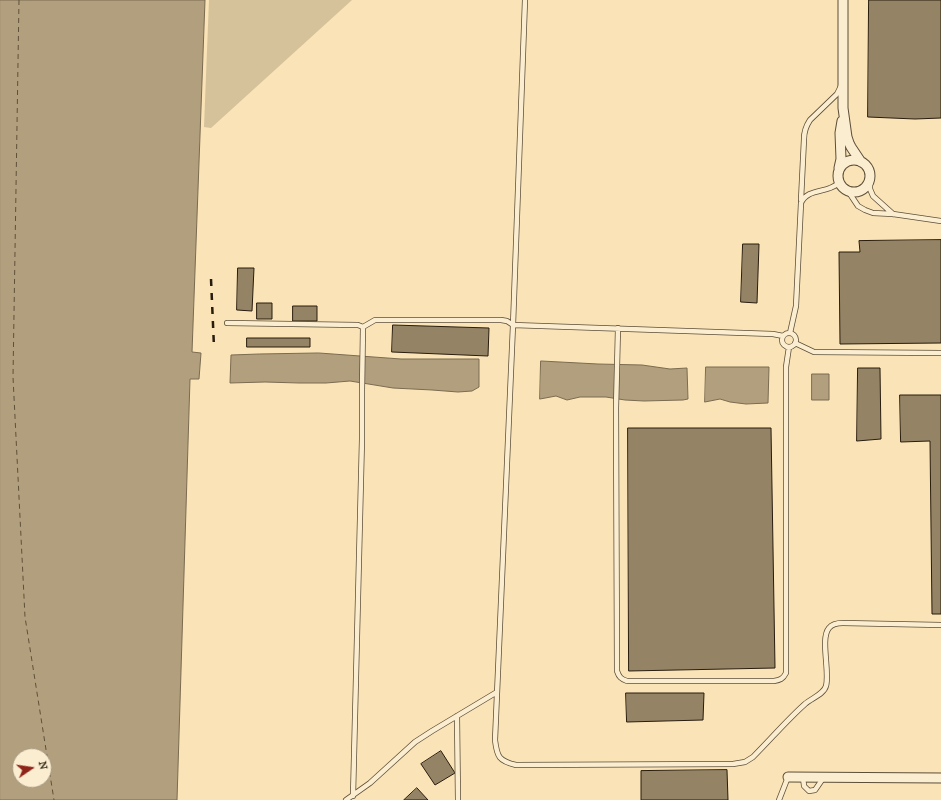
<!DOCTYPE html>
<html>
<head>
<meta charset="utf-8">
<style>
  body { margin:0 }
  #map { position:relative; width:941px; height:800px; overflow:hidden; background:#f9e3b7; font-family:"IM FELL French Canon",serif }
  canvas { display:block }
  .north { position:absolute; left:12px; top:748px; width:40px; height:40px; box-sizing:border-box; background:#fbedd0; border:1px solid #a79982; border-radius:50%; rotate:77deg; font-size:11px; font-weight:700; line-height:16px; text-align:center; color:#281c0d }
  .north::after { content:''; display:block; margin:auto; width:14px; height:18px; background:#8f2418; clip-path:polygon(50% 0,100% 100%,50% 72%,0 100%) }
</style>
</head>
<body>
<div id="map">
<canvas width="941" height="800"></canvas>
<div class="north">N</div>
</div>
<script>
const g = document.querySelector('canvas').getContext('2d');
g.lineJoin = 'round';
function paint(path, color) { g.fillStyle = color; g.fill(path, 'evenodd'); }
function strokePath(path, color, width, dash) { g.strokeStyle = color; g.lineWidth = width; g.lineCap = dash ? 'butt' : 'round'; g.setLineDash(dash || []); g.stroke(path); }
const green = new Path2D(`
  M209 0H352L211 128 204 127Z`);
const water = new Path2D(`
  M0 0H205L192 352 201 353 199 379H190L177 800H0ZM20 756H44V780H20Z
  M319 353 401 359H479V387L472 391 458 392 432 390 393 388 350 381 326 383H299L265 382 230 383 231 355 259 354Z
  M541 361 598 364 642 365 670 369 687 368 688 399 683 400 644 401 625 400 606 397H580L567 400 556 396 540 399Z
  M706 367H769L768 403 746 404 730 402 720 399 705 402Z
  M812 374H829V400H812Z`);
const ferry = new Path2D(`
  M19 0 13 377 25 617 54 800`);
const building = new Path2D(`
  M869 0H941V118L915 119 868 117Z
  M941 240V343L840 344 839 252H860L859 241Z
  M743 244H759L757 303 741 302Z
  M238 268H254L252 311 237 310Z
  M257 303H272V319H257Z
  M293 306H317V321H293Z
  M393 325 489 328 488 356 392 352Z
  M247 338H310V347H247Z
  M858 368H880L881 439 857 441Z
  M900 395H941V614H932L930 441 901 442Z
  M628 428H771L775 668 629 671Z
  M626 693H704L703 720 627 722Z
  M441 751 455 773 435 785 421 764Z
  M727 770 728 800H641V771Z
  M417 788 428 800H404Z`);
const service = new Path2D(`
  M525 0 513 325 495 740C497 757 499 761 516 765L733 764 745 762 753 757C771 739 787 720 805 704 812 698 824 694 826 686 830 672 820 638 829 628 832 624 839 623 843 623L941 625
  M870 178V189L873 196 893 214
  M848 191 858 206 865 210 873 213 893 214 941 221
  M801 200 804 139C804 132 806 126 810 120L837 94 841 86
  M227 323 358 325 363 327 375 320H501L507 321 513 325 773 334 783 336
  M618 328 616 408 617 671C619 677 621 679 627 681H774C780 680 783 679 786 673V367L789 347
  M782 340a7 7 0 1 1 14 0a7 7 0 1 1-14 0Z
  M790 333 796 306 801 203C806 191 820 192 830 188 833 187 836 185 839 183
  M795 343 814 352 941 353
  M457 716 458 800
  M803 777 804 786 809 791 815 790 824 777
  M353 796 362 439V390L363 327
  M346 800 370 783 415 742 432 731 497 692
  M779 800 788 777`);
const minor = new Path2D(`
  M843 0V108L847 137 849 143 851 147 861 162
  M838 176a16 16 0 1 1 32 0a16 16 0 1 1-32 0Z
  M839 168 841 159 840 133 842 121
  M788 777 941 778`);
const rail = new Path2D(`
  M211 279 214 347`);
paint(green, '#d5c19a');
paint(water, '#b29f7d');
strokePath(water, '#7b6b50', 1);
strokePath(ferry, '#5f503a', 1, [5, 4]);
paint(building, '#958365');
strokePath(building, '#281c0d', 1);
strokePath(service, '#5c4e38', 6);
strokePath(minor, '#5c4e38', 11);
strokePath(service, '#fbedd0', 4.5);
strokePath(minor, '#fbedd0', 9);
strokePath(rail, '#281c0d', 2.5, [7, 7]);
</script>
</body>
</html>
